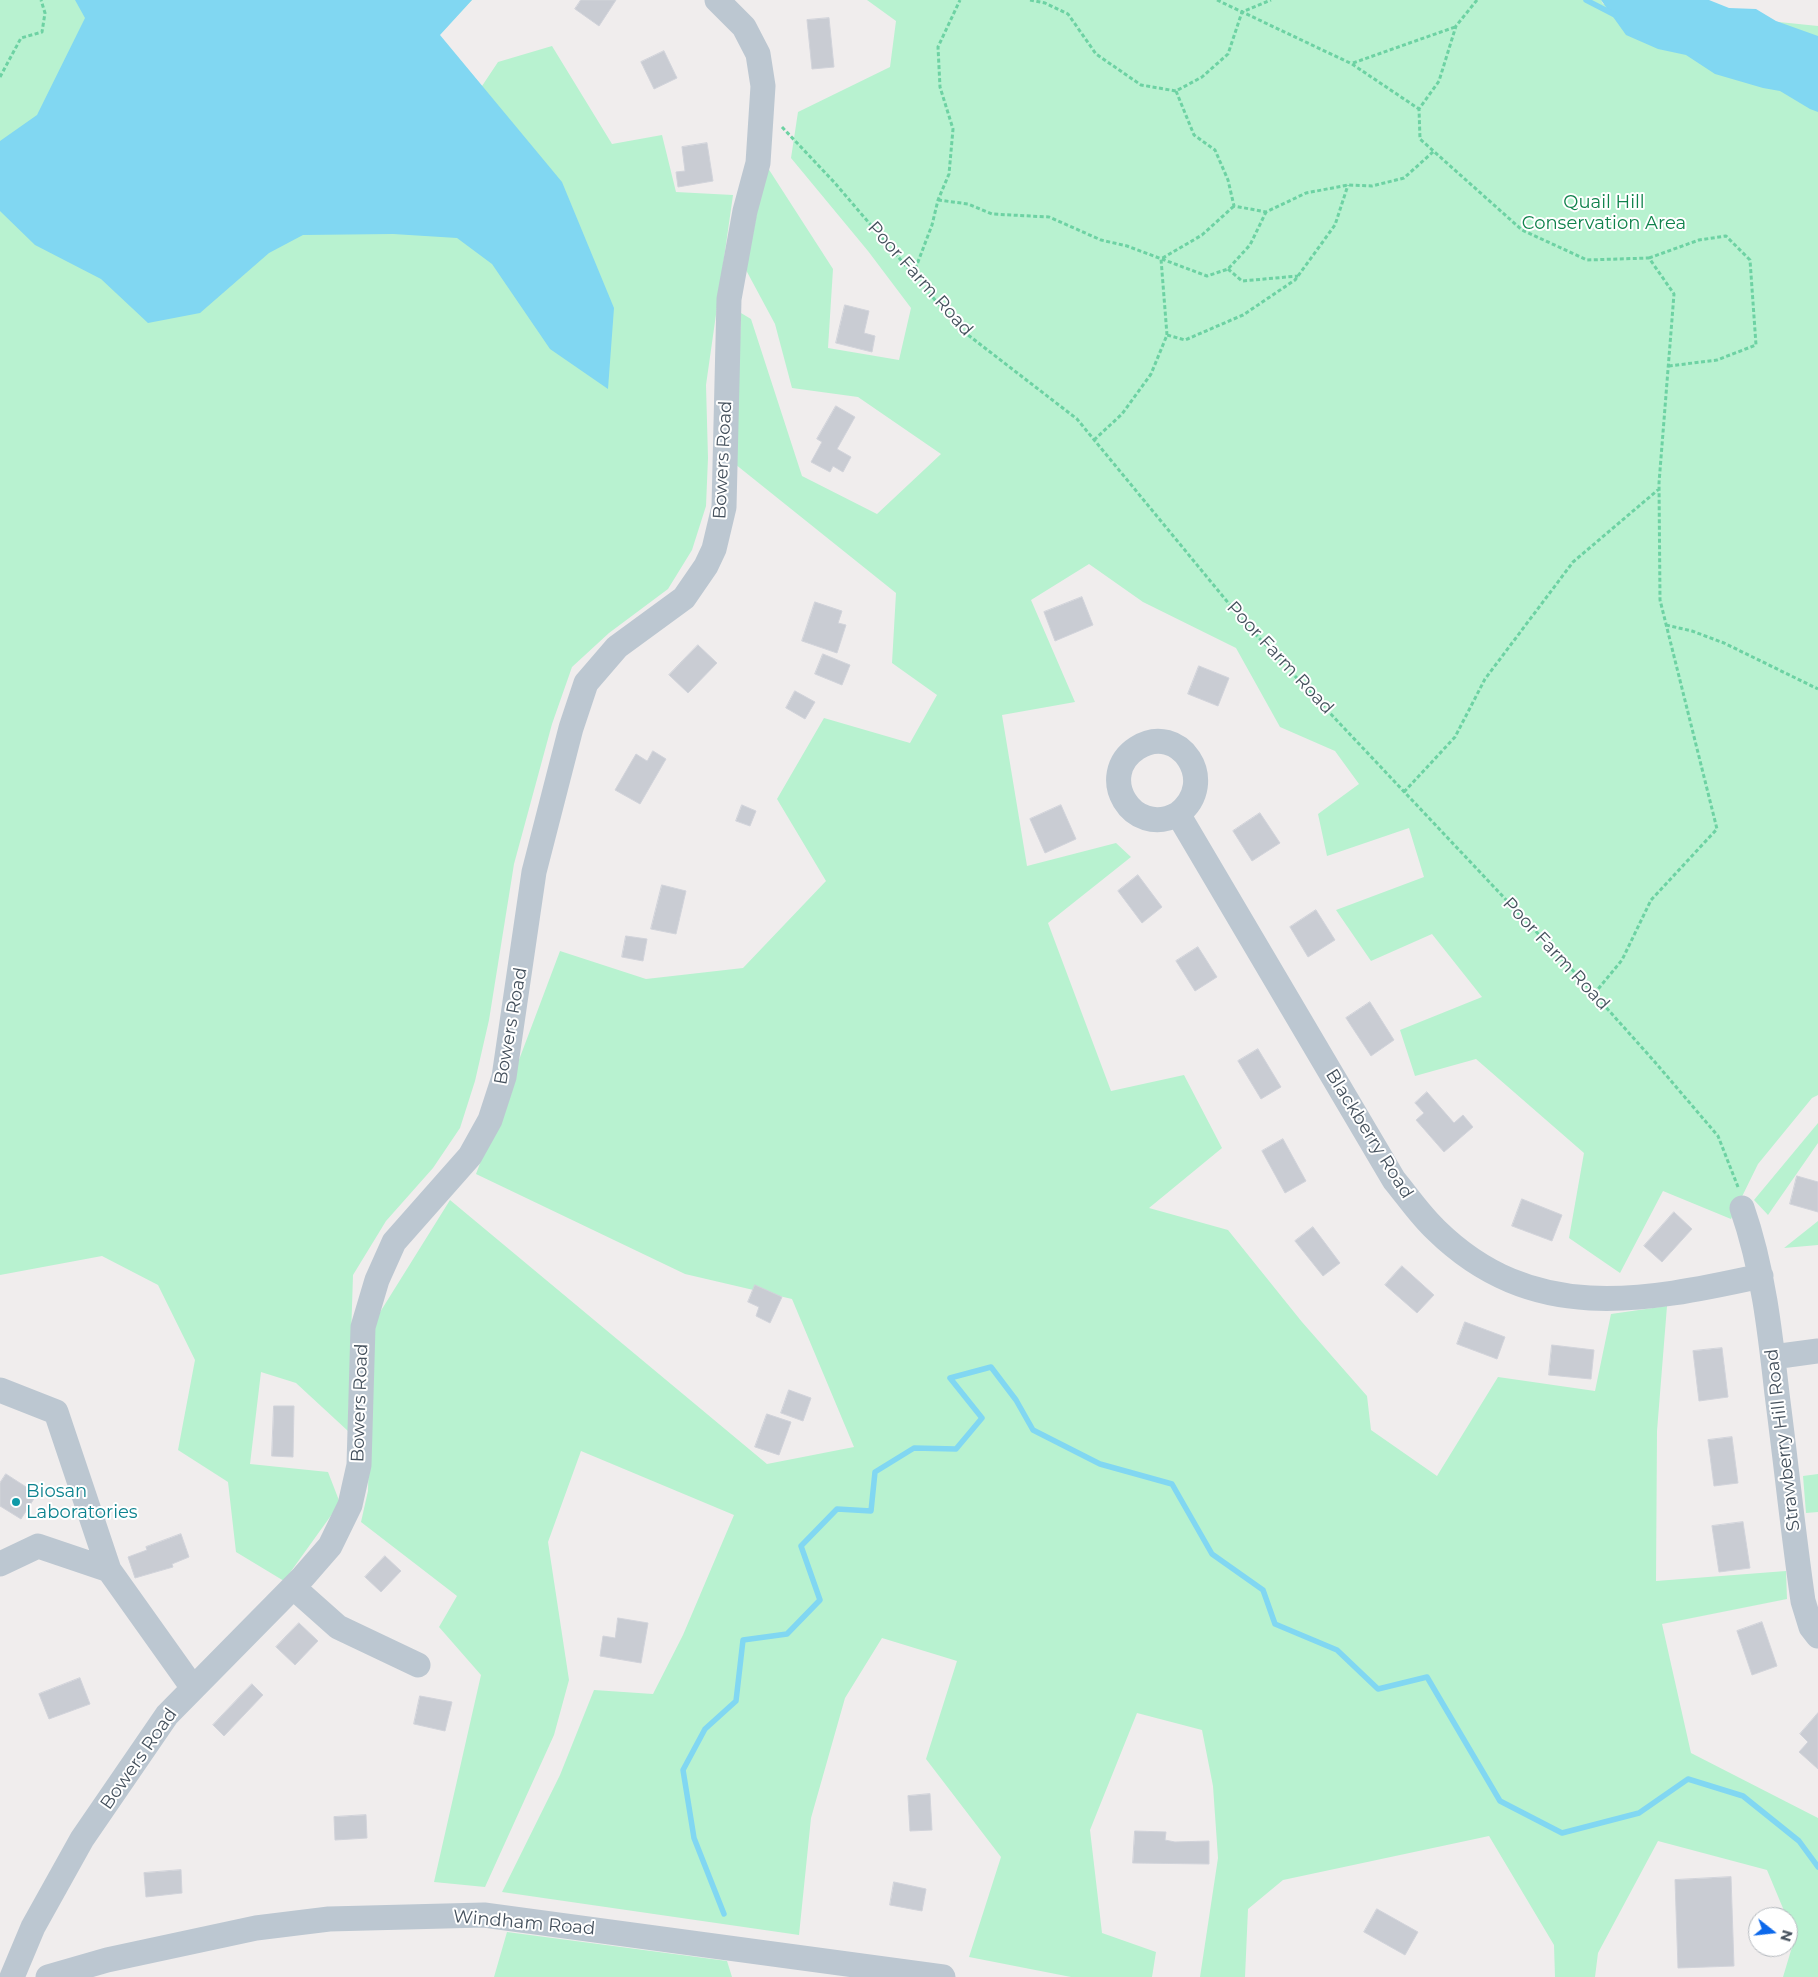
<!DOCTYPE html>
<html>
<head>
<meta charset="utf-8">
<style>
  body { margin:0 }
  #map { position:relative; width:1818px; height:1977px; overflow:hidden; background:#f0eded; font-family:Montserrat,sans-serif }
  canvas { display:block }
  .north { position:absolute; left:1748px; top:1907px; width:50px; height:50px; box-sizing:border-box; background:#fff; border:1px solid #b4b9be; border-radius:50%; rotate:106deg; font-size:14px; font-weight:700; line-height:20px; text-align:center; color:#44505c }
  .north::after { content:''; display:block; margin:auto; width:18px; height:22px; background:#0c68eb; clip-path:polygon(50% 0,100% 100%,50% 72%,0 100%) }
</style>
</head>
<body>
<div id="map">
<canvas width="1818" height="1977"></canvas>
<div class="north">N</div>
</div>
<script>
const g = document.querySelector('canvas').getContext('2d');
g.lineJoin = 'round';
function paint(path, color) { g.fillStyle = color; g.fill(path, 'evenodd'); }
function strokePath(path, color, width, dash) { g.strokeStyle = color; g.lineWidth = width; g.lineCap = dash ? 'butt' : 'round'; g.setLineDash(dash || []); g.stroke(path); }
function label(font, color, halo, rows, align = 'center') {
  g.font = font + ' Montserrat,sans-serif'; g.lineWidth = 4; g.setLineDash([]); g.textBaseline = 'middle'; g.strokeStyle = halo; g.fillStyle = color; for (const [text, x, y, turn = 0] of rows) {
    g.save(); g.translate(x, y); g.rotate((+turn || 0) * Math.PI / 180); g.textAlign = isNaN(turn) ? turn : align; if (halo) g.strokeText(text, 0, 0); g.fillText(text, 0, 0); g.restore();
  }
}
const green = new Path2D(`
  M0 0H472L439 35 482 86 498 62 552 46 612 144 662 135 676 192 733 195 706 385 708 458 706 506 692 550 668 589 609 633 572 667 552 724 514 864 489 1020 475 1081 460 1128 433 1168 386 1221 353 1275 348 1431 296 1383 261 1372 250 1464 328 1472 340 1503 284 1581 236 1552 228 1482 178 1450 195 1360 158 1285 102 1256 0 1275Z
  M867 0H1601L1603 4 1818 26V1095L1812 1098 1758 1164 1731 1219 1663 1191 1620 1273 1569 1238 1584 1153 1476 1059 1415 1076 1400 1030 1482 997 1432 934 1371 961 1336 910 1424 877 1409 828 1327 856 1318 814 1359 784 1335 751 1280 727 1236 648 1143 602 1089 564 1031 600 1075 702 1002 715 1027 866 1116 843 1131 857 1048 923 1111 1091 1184 1075 1222 1148 1149 1208 1228 1230 1302 1322 1367 1396 1371 1430 1437 1476 1498 1377 1595 1391 1611 1314 1667 1306 1657 1431 1656 1581 1786 1571 1787 1599 1662 1624 1691 1753 1818 1818V1977H1783L1795 1937 1767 1870 1658 1841 1598 1953 1595 1977H1555L1554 1945 1489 1836 1283 1880 1248 1909 1245 1977H1200L1218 1858 1213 1786 1202 1730 1137 1713 1090 1830 1102 1933 1156 1952 1152 1977H1071L969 1957 1001 1857 926 1759 957 1661 882 1638 845 1698 811 1818 799 1935 502 1892 560 1775 594 1690 653 1694 683 1635 734 1515 581 1451 548 1542 569 1680 554 1735 485 1887 434 1882 481 1675 439 1627 457 1596 361 1522 368 1491 372 1325 450 1200 767 1464 854 1447 792 1299 685 1274 476 1174 560 951 646 979 743 968 826 881 777 799 824 718 910 743 937 695 892 663 896 593 735 464 741 313 751 319 802 476 877 514 941 454 858 397 792 388 775 324 746 270 766 165 833 269 828 348 899 360 911 308 868 251 791 158 798 112 890 67 896 21Z
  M1818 1123V1143L1768 1215 1754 1200Z
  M1818 1221V1245L1784 1248Z
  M1818 1474V1512L1806 1513 1803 1476Z
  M507 1932 727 1961 732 1977H494Z`);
const water = new Path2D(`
  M75 0H472L440 35 562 182 614 308 608 389 550 349 492 264 457 238 393 234 303 235 269 253 200 313 148 323 101 279 35 245 0 211V141L37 115 85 18Z
  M1601 0H1709L1729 8 1756 9 1776 21 1818 36V112L1810 109 1780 91 1763 88 1715 74 1686 55 1658 49 1626 35Z`);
const stream = new Path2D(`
  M1586 0 1617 16
  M724 1914 694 1838 683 1770 705 1729 736 1701 743 1640 787 1634 820 1600 801 1546 837 1509 871 1511 875 1472 914 1448 956 1449 982 1418 950 1378 991 1367 1016 1400 1033 1430 1100 1464 1172 1484 1212 1554 1263 1590 1275 1624 1337 1650 1378 1689 1427 1677 1500 1801 1562 1833 1639 1813 1688 1779 1743 1796 1799 1841 1818 1867`);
const building = new Path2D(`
  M581 0H616L599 26 575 9Z
  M829 18 834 67 812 69 807 20Z
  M664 51 677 78 654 89 641 62Z
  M707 143 713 181 678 187 676 172 685 171 682 147Z
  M845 305 869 311 864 333 875 336 872 352 836 343Z
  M836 406 855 417 837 449 851 457 843 472 833 466 830 472 811 462 822 442 817 439Z
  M1082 597 1093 625 1055 641 1044 612Z
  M815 602 842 611 838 623 846 625 837 653 802 641Z
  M698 645 717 663 688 693 669 675Z
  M823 654 850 665 842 685 815 674Z
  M1199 666 1229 678 1218 706 1188 694Z
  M795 691 815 702 805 719 786 708Z
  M653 751 666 759 640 804 615 790 636 754 647 761Z
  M742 805 756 811 750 826 736 821Z
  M1061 805 1076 839 1045 853 1030 819Z
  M1260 813 1280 843 1252 861 1233 831Z
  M1138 875 1162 907 1142 923 1118 891Z
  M662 885 686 891 676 934 651 929Z
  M1316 910 1335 940 1308 957 1290 927Z
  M626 936 647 939 643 961 622 957Z
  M1198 947 1217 977 1195 991 1176 961Z
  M1370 1002 1394 1040 1371 1056 1346 1018Z
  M1258 1049 1281 1087 1261 1099 1238 1061Z
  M1427 1092 1454 1123 1463 1115 1473 1127 1444 1152 1416 1120 1424 1113 1415 1103Z
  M1283 1139 1306 1181 1285 1193 1262 1151Z
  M1797 1176 1818 1182V1212L1790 1204Z
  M1522 1199 1562 1215 1552 1241 1512 1226Z
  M1674 1212 1692 1229 1662 1262 1644 1246Z
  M1313 1227 1340 1263 1323 1276 1295 1241Z
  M1402 1266 1434 1295 1417 1313 1385 1285Z
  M755 1285 782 1297 770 1323 756 1316 759 1307 748 1302Z
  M1465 1322 1505 1337 1497 1359 1457 1344Z
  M1552 1345 1594 1350 1591 1379 1549 1375Z
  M1722 1348 1728 1397 1699 1401 1693 1351Z
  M789 1390 811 1398 803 1421 781 1413Z
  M274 1406H294L293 1457 272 1456Z
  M767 1414 791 1422 779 1455 755 1447Z
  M1732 1437 1738 1483 1714 1486 1708 1440Z
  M6 1474 37 1494 21 1519 0 1506V1483Z
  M1743 1522 1750 1568 1719 1572 1712 1526Z
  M181 1534 189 1557 172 1564 173 1567 135 1578 128 1557 147 1550 146 1547Z
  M385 1556 401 1571 381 1592 365 1577Z
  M618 1618 648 1623 641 1663 600 1656 603 1636 615 1638Z
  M1762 1622 1777 1666 1752 1675 1737 1631Z
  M299 1623 318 1641 295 1665 276 1647Z
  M80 1678 90 1704 49 1719 39 1694Z
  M252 1684 263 1695 224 1736 213 1725Z
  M420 1696 452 1702 445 1731 414 1724Z
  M1818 1713V1769L1799 1752 1808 1742 1800 1734Z
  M930 1794 932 1830 910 1831 908 1796Z
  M366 1815 367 1838 335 1840 334 1817Z
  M1135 1831 1166 1832 1165 1840 1175 1842 1209 1841V1864L1133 1863Z
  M181 1870 182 1893 146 1897 144 1873Z
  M1731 1877 1734 1966 1678 1968 1675 1880Z
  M894 1882 926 1889 922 1911 890 1905Z
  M1377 1909 1418 1932 1405 1955 1364 1932Z`);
const path = new Path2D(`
  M1030 0 1045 3 1068 14 1096 54 1141 85 1176 91 1202 77 1228 54 1242 12 1271 0
  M1217 0 1352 64 1419 109
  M1477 0 1456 26 1439 81 1419 109 1420 139 1522 230 1587 260 1649 258 1674 294 1659 483 1660 600 1717 829 1651 900 1622 960 1594 994
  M1353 63 1455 27
  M0 77 21 38 42 32 45 13 41 0
  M1176 91 1194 135 1215 150 1228 180 1234 206 1266 212 1306 193 1348 185 1372 186 1404 178 1434 151
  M782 127 834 182 959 328 1077 419 1244 622 1578 976 1654 1061 1718 1136 1738 1187
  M938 200 968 204 992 214 1049 217 1101 240 1127 246 1207 276 1228 269 1250 245 1266 212
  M1649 258 1699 240 1726 236 1750 260 1756 345 1717 360 1669 366
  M1228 269 1242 281 1298 276
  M913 275 932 225 938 200 949 174 953 129 940 87 938 47 960 0
  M1167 335 1161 259 1202 235 1234 206
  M1094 440 1122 414 1151 374 1167 335 1185 340 1243 315 1295 280 1335 225 1348 185
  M1666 625 1692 631 1724 643 1818 689
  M1404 792 1455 737 1485 679 1573 562 1659 489`);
const minor = new Path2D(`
  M1178 814C1132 839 1095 775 1137 748 1179 721 1220 782 1178 814L1394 1180C1408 1197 1420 1215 1436 1230 1532 1324 1642 1302 1761 1276
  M1742 1208C1763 1268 1770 1331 1777 1394 1786 1463 1793 1532 1803 1601L1811 1627 1818 1636
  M1773 1357 1818 1351
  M0 1390 56 1412 109 1570 193 1688
  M0 1564 38 1546 109 1570
  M293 1587 338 1627 418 1665
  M12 1977 33 1927 82 1839 167 1715 303 1577 330 1546 350 1505 359 1465 363 1327 377 1280 394 1242 470 1156 490 1120 504 1077 534 872 571 728 586 683 617 647 684 598 706 566 714 549 724 507 729 299 745 211 758 163 763 86 758 54 744 27 717 0
  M48 1977 107 1960 256 1928 329 1919 484 1915 943 1977`);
const markers = [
  [16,1502,5,"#0f9aa8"]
];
const parkNames = [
  ["Quail Hill",1604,203],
  ["Conservation Area",1604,224]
];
const streetNames = [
  ["Poor Farm Road",920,279,48],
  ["Bowers Road",723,460,-87],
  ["Poor Farm Road",1280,658,47],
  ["Poor Farm Road",1556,954,47],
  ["Bowers Road",511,1026,-80],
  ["Blackberry Road",1369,1134,58],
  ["Bowers Road",360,1403,-88],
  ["Strawberry Hill Road",1783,1440,-97],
  ["Bowers Road",139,1759,-55],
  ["Windham Road",524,1923,5]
];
const cultureNames = [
  ["Biosan",26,1492],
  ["Laboratories",26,1513]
];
paint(green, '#b8f2d0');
paint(water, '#81d7f2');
strokePath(stream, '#81d7f2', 5.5);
paint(building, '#c9ccd3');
strokePath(building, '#d1d3da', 1);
strokePath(path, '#6dd2a3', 3, [4, 2.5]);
strokePath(minor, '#bcc7d1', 25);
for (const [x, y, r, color] of markers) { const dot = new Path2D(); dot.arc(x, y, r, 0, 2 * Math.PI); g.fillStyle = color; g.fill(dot); strokePath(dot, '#fff', 2); }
label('18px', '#10824c', '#fff', parkNames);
label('18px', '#44505c', '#fff', streetNames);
label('18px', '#0d838f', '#fff', cultureNames, 'left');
</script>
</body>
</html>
